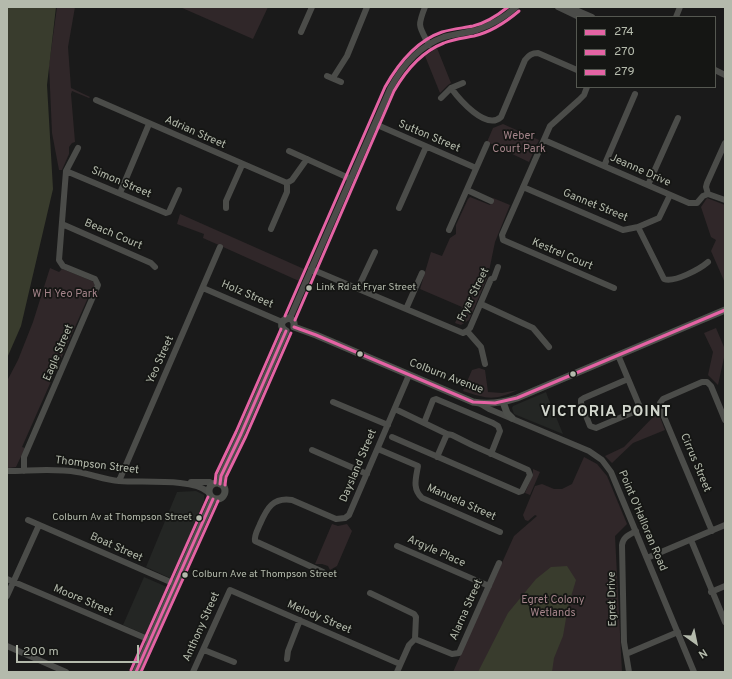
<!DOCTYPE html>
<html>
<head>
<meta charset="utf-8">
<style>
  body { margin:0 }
  #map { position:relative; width:732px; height:679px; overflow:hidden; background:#1a1a1a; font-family:Overpass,sans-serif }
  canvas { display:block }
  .frame { position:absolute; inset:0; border:8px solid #b4baac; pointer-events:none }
  .legend { position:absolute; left:576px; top:16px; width:140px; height:72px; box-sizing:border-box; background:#151614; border:1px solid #555851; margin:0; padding:5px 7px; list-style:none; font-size:12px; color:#b4baac }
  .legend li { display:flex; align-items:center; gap:8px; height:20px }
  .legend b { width:20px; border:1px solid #555851 }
  .north { position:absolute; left:676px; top:623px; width:40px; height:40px; -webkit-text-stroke:3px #151614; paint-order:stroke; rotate:147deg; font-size:11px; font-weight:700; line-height:16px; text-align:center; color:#b4baac }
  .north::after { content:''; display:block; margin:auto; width:14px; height:18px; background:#b4baac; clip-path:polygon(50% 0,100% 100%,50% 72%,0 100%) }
  .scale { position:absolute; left:16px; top:645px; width:123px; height:18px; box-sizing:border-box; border:2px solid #b4baac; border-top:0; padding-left:5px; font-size:12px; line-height:14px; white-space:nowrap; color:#b4baac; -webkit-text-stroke:3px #151614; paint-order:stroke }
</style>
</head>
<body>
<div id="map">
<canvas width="732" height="679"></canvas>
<div class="frame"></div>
<ul class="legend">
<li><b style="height:5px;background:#e463a4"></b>274</li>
<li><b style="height:5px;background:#e463a4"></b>270</li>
<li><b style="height:5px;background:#e463a4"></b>279</li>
</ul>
<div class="north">N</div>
<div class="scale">200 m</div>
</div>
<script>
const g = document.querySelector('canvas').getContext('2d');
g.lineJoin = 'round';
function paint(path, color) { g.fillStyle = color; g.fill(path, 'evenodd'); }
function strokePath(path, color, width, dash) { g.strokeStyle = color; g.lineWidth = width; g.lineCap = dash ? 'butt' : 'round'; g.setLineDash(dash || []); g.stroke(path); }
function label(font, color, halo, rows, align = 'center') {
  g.font = font + ' Overpass,sans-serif'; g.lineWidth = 3.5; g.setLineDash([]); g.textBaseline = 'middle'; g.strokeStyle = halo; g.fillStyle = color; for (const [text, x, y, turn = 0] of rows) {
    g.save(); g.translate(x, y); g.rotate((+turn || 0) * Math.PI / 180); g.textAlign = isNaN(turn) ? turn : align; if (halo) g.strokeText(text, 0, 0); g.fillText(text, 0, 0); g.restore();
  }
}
const built = new Path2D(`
  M546 392 547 395 563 434 514 414 512 408 513 406Z
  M196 491 204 495V501L187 542 170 578 146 567 177 492Z
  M144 577 167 587 169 589 149 636 123 625Z`);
const green = new Path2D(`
  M57 7H75L68 47 71 88 90 97 89 98 72 91 71 94 75 142 72 143 69 147V154L62 170H59L52 133 49 65Z
  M180 7H268L253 39Z
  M437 48 451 83 448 85 440 93 425 56Z
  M503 124 539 140 529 162 487 142 493 128Z
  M470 197 490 205 493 198 510 205 495 242 488 276 469 320 461 325 455 323 462 307 420 289 431 252 442 256 450 238 456 234V225L468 199Z
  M707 198 725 205V283L711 251 716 240 711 237 701 207Z
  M180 214 304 269 299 281 203 238 204 234 177 224Z
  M50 268 59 272 62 269 65 270 92 281 95 284 92 294 90 293 22 447 25 448 16 467 7 468V381L18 360 33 322Z
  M716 328 724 347H725V353L718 385 708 375 713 352 704 333Z
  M479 368 485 370 488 392 502 393 518 390C493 401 488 399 463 391L472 370Z
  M658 412 665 430 633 443 612 463 605 456 624 447Z
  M584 457 597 464 607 476 627 524 615 536 622 672H453L514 536 537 516 535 515 528 521 525 520 523 515 535 486 542 484 554 489H562L572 484Z
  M533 469 540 472 530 495 525 493 533 474Z
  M332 524 338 526 347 524 352 531 337 566 330 570 328 566 322 564H315Z`);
const water = new Path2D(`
  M7 7H56L47 85 53 189 21 326 7 358Z
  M567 566 576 580 568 607 563 636 554 658 552 672H478L508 613 536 579 551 567Z`);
const minor = new Path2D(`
  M425 7C417 27 419 26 429 45
  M558 7 579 17
  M569 7 592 17
  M676 17 680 7
  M301 32 312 7
  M715 70 725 75
  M327 76 341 82
  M333 78 347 56 367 7
  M587 87 584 95 579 100 550 126 502 235 503 240 614 288
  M451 88C459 99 486 131 501 117L525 60C529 55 532 53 538 53L577 70
  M441 98 451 88 463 83
  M96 100 287 183
  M375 124 476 168
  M544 140 689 203H697L703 196 708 194 725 200
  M289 151 351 179
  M604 166 635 94
  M66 171 166 213 169 212 179 190
  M648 185 678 118
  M523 187 623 230 638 227 659 218 670 195
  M467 190 491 201
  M120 193 149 124
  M708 194 706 187 707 183 725 143
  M226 208V201L242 165
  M399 208 426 147
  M62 224 151 263 155 267
  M638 227 664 279C674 283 700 269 708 262
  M271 229 287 192V183L292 180 307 159
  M449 230 487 144
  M311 269 463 333 467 331 470 328 491 279 494 278 498 267
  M203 288 282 322
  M358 288 375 252
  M481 304 533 328 549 347
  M406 309 422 273
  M290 318 390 89C402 66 419 46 444 37 455 34 466 33 477 30 491 25 505 17 516 7
  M467 331 481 347 485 364
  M618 355 639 405 638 408 636 411 596 428 590 426 581 403V400L584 398 628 379
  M333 402 388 425
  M479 403 489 409 589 451 602 460 611 472 694 672
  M424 423 433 400 436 399 493 423 498 426 500 431 491 454
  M392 437 519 492 522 491 530 475 528 470 472 445 452 435 447 434 395 409
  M378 449 418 466C416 478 412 489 422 498L500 532
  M312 450 367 474
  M437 457 447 434
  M7 471C30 471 54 468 77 472 91 474 105 480 119 481 141 483 193 478 208 492
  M24 471V457L98 285 95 279 63 266 59 260 66 171 78 148
  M119 481 220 247
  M191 482H210L212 484
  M28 520 175 584
  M712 531 662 412 660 403 663 399 702 382H707L711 386 725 420
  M691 540 725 622
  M397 546 489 586
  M647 558 725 525
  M323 572 255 541C254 535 258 529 260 524 267 508 273 497 292 500L336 519 345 518 349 515 409 375
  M7 579 150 640
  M711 592 725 586
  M370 593 414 614 416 617 415 639
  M7 596 39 525
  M7 646 66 672
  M204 650 234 662
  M626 654 678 632
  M287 659 288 651 300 620
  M193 672 230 590 400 664
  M397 672 409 645 415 639 452 654 459 653 499 563
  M629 672 624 642 622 545C623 537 629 535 636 531`);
const major = new Path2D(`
  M294 327 316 335 473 402C489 405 502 403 517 398L725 310
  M286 331C272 322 296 310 294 327
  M503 402 507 413 512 418
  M209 491a8 8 0 1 1 16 0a8 8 0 1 1-16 0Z
  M220 484 221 476 241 434 286 331
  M136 672 213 499`);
const bus1 = new Path2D(`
  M294 327 316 335 473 402 495 403 517 398 725 310
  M220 484 221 476 241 434 286 331
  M136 672 213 499`);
const bus2 = new Path2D(`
  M295 320 394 91C406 70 421 52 444 43 453 39 464 38 474 36 491 32 506 22 519 11
  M225 485 226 477 246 436 291 333
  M141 672 218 501`);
const bus3 = new Path2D(`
  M285 316 385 87C398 64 416 41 442 32 452 29 463 28 473 26 486 23 498 15 508 7
  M215 483 216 474 236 432 281 329
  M131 670 208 497`);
const markers = [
  [309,288,3.5,"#b4baac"],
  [360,354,3.5,"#b4baac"],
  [573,374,3.5,"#b4baac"],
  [199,518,3.5,"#b4baac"],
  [185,575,3.5,"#b4baac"]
];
const busNames = [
  ["Link Rd at Fryar Street",316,288],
  ["Colburn Av at Thompson Street",192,518,"right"],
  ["Colburn Ave at Thompson Street",192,575]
];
const streetNames = [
  ["Adrian Street",195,133,24],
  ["Sutton Street",429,137,23],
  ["Jeanne Drive",640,171,24],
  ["Simon Street",121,183,23],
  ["Gannet Street",595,206,22],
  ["Beach Court",113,235,23],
  ["Kestrel Court",562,255,23],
  ["Holz Street",247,295,23],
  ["Fryar Street",474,295,-64],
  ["Eagle Street",59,353,-67],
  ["Yeo Street",161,360,-66],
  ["Colburn Avenue",446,377,21],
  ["Cirrus Street",695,463,67],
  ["Thompson Street",97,466,7],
  ["Daysland Street",359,466,-67],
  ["Manuela Street",461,503,24],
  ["Point O'Halloran Road",642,521,67],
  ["Boat Street",116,548,24],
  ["Argyle Place",436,552,24],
  ["Egret Drive",613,599,-91],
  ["Moore Street",83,601,23],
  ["Alarna Street",467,610,-66],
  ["Melody Street",319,618,23],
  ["Anthony Street",202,627,-66]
];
const parkNames = [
  ["Weber",519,137],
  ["Court Park",519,150],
  ["W H Yeo Park",65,295],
  ["Egret Colony",553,601],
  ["Wetlands",553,614]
];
const districtNames = [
  ["VICTORIA POINT",606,413]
];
paint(built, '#242624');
paint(green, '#302729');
paint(water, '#393c2d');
strokePath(minor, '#4b4c49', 6);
strokePath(major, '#4d4f4b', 7);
strokePath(bus1, '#e463a4', 3);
strokePath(bus2, '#e463a4', 3);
strokePath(bus3, '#e463a4', 3);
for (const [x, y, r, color] of markers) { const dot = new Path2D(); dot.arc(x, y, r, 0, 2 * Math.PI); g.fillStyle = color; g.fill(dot); strokePath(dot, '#151614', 1.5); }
label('10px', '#b4baac', '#151614', busNames, 'left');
label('11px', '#b4baac', '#151614', streetNames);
label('11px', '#a4848a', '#151614', parkNames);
g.letterSpacing = '1px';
label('bold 15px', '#d2d6cd', '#151614', districtNames);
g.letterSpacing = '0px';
</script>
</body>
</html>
